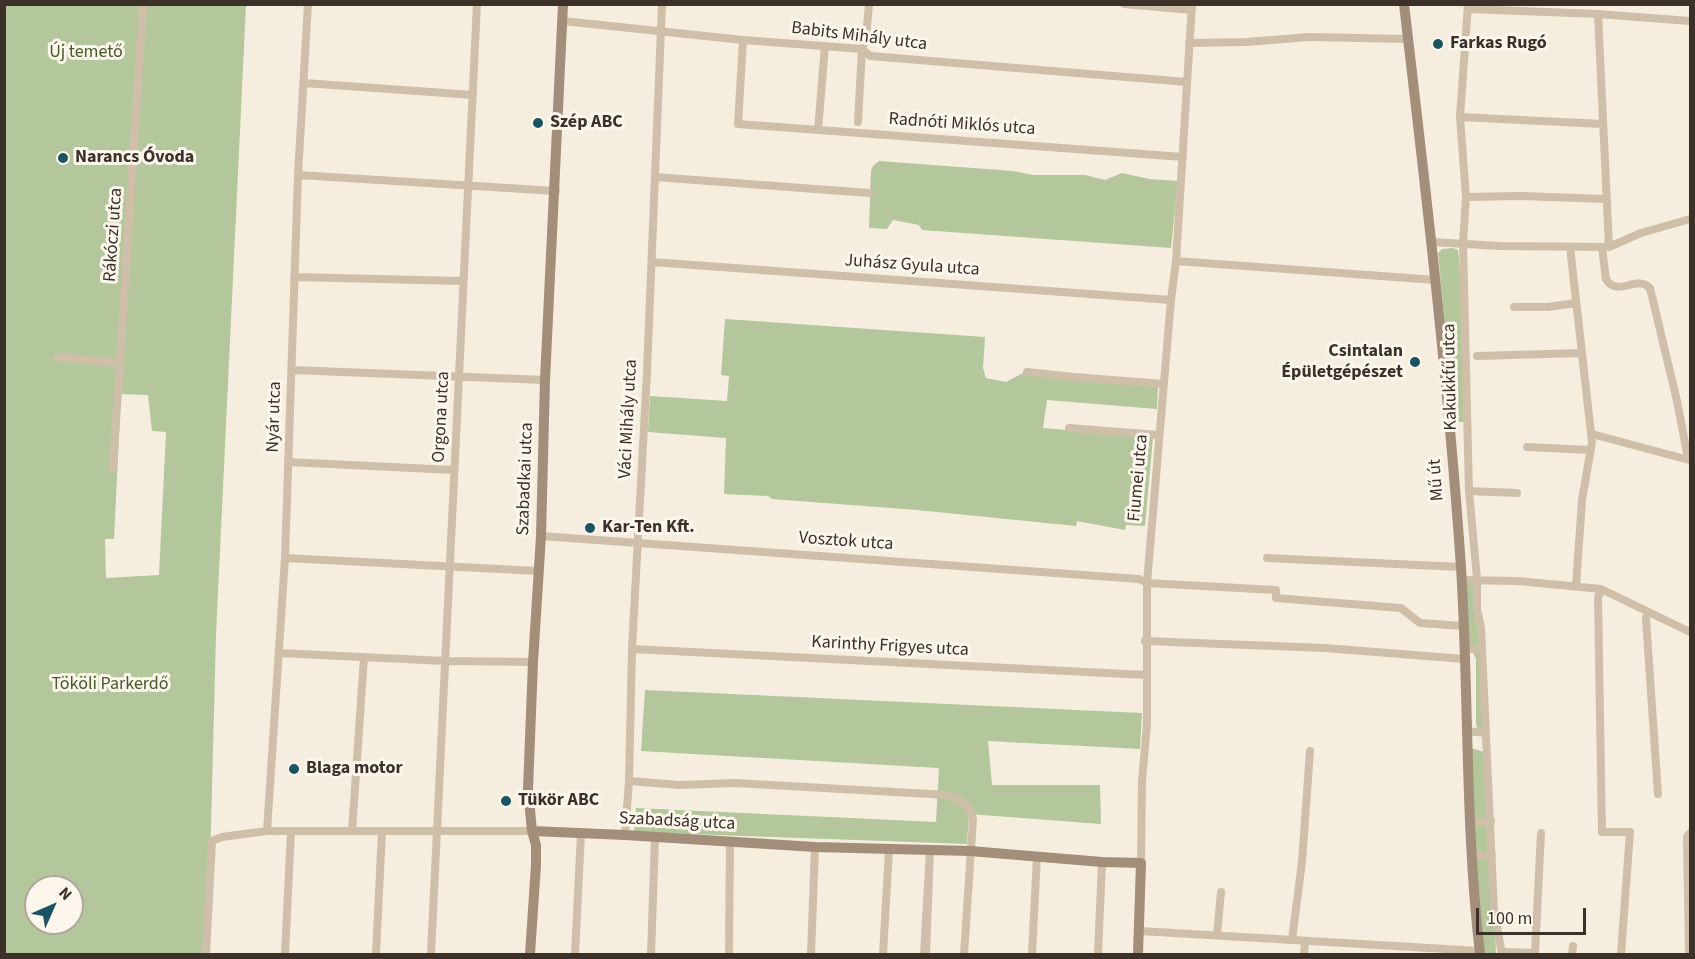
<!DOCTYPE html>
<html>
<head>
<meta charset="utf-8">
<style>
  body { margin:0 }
  #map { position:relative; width:1695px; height:959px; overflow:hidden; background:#f5edde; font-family:"Source Sans 3",sans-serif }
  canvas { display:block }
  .frame { position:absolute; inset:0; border:6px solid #3b3129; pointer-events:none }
  .north { position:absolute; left:24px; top:875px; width:60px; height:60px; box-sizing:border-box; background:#fcf6ec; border:2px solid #afa79e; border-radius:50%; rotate:45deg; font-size:16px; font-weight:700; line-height:24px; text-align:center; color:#3b3129 }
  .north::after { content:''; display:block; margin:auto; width:21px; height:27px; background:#1a5462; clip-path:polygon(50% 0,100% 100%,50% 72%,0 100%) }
  .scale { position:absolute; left:1476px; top:908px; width:110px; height:27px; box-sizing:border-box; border:3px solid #3b3129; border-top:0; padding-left:8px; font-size:18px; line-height:21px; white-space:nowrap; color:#3b3129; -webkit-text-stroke:4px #fcf6ec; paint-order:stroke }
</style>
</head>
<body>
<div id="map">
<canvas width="1695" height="959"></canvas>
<div class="frame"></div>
<div class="north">N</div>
<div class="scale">100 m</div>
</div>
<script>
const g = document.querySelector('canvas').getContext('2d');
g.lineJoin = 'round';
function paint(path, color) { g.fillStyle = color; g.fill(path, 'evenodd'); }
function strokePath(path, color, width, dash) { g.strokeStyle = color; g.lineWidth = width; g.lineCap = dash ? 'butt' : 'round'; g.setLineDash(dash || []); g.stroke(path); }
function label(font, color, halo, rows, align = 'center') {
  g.font = font + ' "Source Sans 3",sans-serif'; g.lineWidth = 6; g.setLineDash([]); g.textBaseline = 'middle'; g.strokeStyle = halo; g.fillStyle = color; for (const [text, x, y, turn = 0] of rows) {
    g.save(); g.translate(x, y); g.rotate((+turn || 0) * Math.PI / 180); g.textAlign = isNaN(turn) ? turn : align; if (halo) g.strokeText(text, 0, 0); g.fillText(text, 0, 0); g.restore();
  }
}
const green = new Path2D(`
  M4 5H246L216 634 211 827 206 954H5ZM121 394 148 395 152 431 166 432 159 575 106 578 105 539H114ZM36 887H72V923H36Z
  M879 161 1013 171 1033 175H1085L1105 180 1122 173 1149 179 1178 181 1171 248 922 230 919 225 893 220 887 229 869 228 871 171 873 166Z
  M1453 248 1458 250 1461 280 1464 422H1457L1454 415 1438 253 1442 249Z
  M725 319 985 337 983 368 986 378 1006 382 1023 373 1084 380 1158 385 1157 409 1047 400 1043 428 1153 437 1145 526 1126 525 1125 530 1077 521 1076 526 917 510 772 499 768 496 724 494 726 438 648 432 650 396 727 401 729 376 721 375Z
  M1477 579 1486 730H1478L1476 724V659L1472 650 1469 648 1461 580Z
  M645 690 1142 713 1140 749 988 741 992 785H1100L1101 824 969 814 967 844 634 832 636 808 936 822 939 768 641 751Z
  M1468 747 1487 753 1496 954H1481Z`);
const street = new Path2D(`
  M1124 4 1192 10
  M1468 4 1460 117 1466 197 1463 244 1469 491 1477 579V609L1481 627 1494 911 1502 954
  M1468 9 1598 14 1690 21
  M1598 14 1609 247
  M563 21 743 40 862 49 870 56 1187 82
  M743 40 738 124 1183 157
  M1189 43 1246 42 1309 37 1408 39
  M304 83 473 95
  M1460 117 1602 124
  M858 122 862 49 866 38 869 4
  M818 130 825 46
  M298 175 556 191
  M655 177 869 193
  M1466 197 1521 196 1606 199
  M1432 242 1499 246 1609 247 1641 233 1690 219
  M1570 247 1592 442 1582 500 1576 586
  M1602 248 1606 279C1617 298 1637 274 1650 288L1677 401 1687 453 1686 459
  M1176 261 1436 280
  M652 262 1171 300
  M294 277 463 281
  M1514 307H1548L1576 303
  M1477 356 1582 353
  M58 357 120 363
  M292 370 545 380
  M1027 372 1074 377 1164 384
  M1069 428 1159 435
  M1592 434 1689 460
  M1527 447 1590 450
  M288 462 453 470
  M113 468 143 4
  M1469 491 1517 493
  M541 536 1139 579 1147 583 1276 590V598L1401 608 1420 623 1463 626
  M285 558 538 571
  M1267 558 1461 567
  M1461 580 1518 581 1601 589 1690 632
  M1601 589 1598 598 1602 832H1630L1621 954
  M1648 612 1646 619 1658 794
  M1145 641 1325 648 1464 659
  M632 649 1146 675
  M1464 649H1482
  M279 653 445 661 533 662
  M1467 731 1486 733
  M629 781 679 785 735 783 948 795C962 800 969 804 973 819L964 954
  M1471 823 1491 821
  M267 831 285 558 298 175 308 4
  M352 831 364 658
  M625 835 629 781 632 649 647 372 662 4
  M1473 855H1492
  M1141 863 1142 782 1147 724V583L1171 300 1176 261 1192 4
  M1140 931 1480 951
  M1217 935 1221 892
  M1292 940 1302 862 1310 751
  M1502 952 1535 953 1541 833
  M206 954 212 841 222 837 267 831H532
  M285 954 291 831
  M376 954 382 832
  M431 954 477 4
  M575 954 581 834
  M651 954 655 838
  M729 954 730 842
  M811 954 815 847
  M883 954 889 849
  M924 954 930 851 926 954
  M1032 954 1037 856
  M1098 954 1102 862
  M1304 954 1305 941
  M1572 954 1573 946
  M1689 954 1687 837 1690 833`);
const secondary = new Path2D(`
  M1404 4C1426 192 1448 379 1461 567 1469 696 1465 826 1480 954
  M532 831 625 835 815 847 970 851 1102 862 1141 863 1138 954
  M530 954 536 865V845L532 831 528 789 533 662 541 536 545 380 563 4`);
const markers = [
  [1438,44,6,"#1a5462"],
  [538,123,6,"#1a5462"],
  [63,158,6,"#1a5462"],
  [1415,362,6,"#1a5462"],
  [590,528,6,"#1a5462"],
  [294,769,6,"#1a5462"],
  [506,801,6,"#1a5462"]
];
const streetNames = [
  ["Babits Mihály utca",859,37,7],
  ["Radnóti Miklós utca",962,125,4],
  ["Rákóczi utca",114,235,-86],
  ["Juhász Gyula utca",912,266,4],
  ["Kakukkfű utca",1451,377,-91],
  ["Nyár utca",275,417,-88],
  ["Orgona utca",442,417,-87],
  ["Váci Mihály utca",629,419,-87],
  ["Fiumei utca",1139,478,-85],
  ["Szabadkai utca",526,479,-88],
  ["Mű út",1437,480,-94],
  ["Vosztok utca",846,542,4],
  ["Karinthy Frigyes utca",890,647,3],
  ["Szabadság utca",677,822,3]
];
const poiNames = [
  ["Farkas Rugó",1450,44],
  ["Szép ABC",550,123],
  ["Narancs Óvoda",75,158],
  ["Csintalan",1403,352,"right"],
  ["Épületgépészet",1403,373,"right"],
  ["Kar-Ten Kft.",602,528],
  ["Blaga motor",306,769],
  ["Tükör ABC",518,801]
];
const parkNames = [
  ["Új temető",86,53],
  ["Tököli Parkerdő",110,685]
];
paint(green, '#b3c69c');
strokePath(street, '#cfbfa8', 8);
strokePath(secondary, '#a38e79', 10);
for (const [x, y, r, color] of markers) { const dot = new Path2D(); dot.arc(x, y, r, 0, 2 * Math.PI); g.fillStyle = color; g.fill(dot); strokePath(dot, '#fcf6ec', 2); }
label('18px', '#3b3129', '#fcf6ec', streetNames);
label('bold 18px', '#3b3129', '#fcf6ec', poiNames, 'left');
label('18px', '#445d2a', '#fcf6ec', parkNames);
</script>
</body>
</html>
